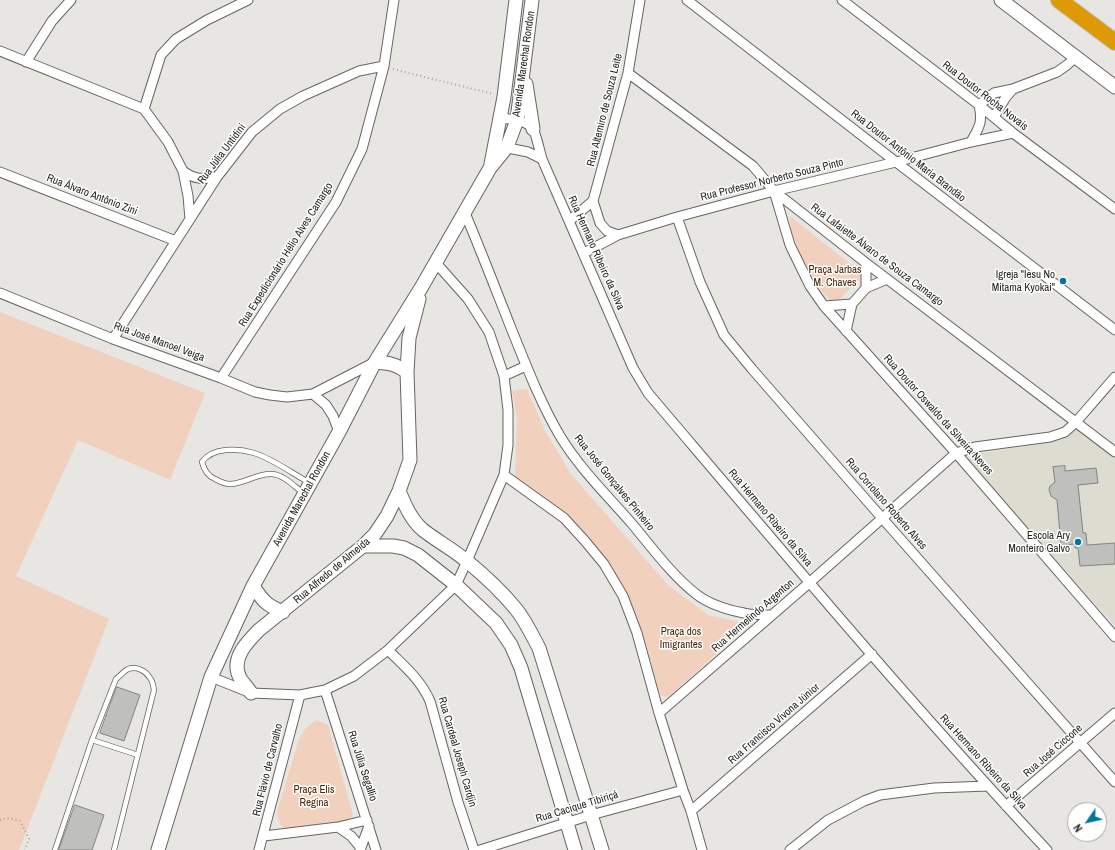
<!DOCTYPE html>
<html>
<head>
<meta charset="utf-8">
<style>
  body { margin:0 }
  #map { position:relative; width:1115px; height:850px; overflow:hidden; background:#e7e6e3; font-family:"Archivo Narrow",sans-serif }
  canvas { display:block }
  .north { position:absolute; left:1067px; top:802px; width:40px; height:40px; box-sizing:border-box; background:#fffffe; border:1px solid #a7a7a6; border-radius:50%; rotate:236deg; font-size:11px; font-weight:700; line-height:16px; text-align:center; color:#242423 }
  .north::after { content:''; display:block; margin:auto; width:14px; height:18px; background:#00769f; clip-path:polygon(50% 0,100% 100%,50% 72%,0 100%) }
</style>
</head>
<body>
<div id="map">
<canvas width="1115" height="850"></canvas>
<div class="north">N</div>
</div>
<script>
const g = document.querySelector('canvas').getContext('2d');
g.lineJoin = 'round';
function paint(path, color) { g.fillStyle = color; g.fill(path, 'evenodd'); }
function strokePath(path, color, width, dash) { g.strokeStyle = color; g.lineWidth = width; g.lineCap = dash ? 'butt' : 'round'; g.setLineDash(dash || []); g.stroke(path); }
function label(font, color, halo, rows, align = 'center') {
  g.font = font + ' "Archivo Narrow",sans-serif'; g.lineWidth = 3; g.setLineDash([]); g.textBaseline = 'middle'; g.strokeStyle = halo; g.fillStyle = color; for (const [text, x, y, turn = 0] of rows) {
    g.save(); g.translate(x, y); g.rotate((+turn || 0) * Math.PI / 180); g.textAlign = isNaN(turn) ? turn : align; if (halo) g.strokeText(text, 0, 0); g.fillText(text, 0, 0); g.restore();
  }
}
const built = new Path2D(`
  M1077 427 1115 457V626L967 459 974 454 1048 443 1066 437Z`);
const green = new Path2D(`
  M790 216 864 275 834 305 820 289 799 253 791 229Z
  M0 312 205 393 170 480 78 440 16 576 109 619 19 850H0Z
  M527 389 545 431 571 474 668 585 708 615 750 624 668 697 660 695 647 647 633 606 616 576 597 549 515 481 517 417 512 391Z
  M316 720 328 725 353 815 346 824 290 831C279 826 279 823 277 812L299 739 306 728Z`);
const building = new Path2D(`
  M1065 466V471L1096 468 1098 483 1078 485 1083 533H1086L1087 545 1115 543V564L1080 566 1078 548H1075V544L1061 545 1057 500 1051 496 1049 490 1050 486 1055 482 1053 467Z
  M117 687 140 695 124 741 100 733Z
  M75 805 104 815 92 850H59Z`);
const path = new Path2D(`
  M393 69 493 94
  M0 820 7 818 20 821 29 839 25 850`);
const lane = new Path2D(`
  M303 493C294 486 284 475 272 474 257 473 244 484 230 484 224 484 219 481 215 479 208 476 204 470 202 462 212 447 238 448 254 453 271 458 292 473 308 482
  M92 740 138 755
  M55 850 92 740 116 679C120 676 124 671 128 669 137 666 146 671 150 678 153 681 153 686 154 690L114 850`);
const street = new Path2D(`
  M687 0 896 162 1115 330
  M842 0 979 105 1013 133 1115 209
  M0 51 144 109 168 142 183 171 188 196 190 219
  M26 62 52 21 71 0
  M628 73 753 166 774 191 866 263 1115 452
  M144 109 161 55 176 39 207 20 248 0
  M994 117 1006 97 1013 89
  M501 118C511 119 526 120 533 129 536 133 540 153 542 159L633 368 648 393C779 547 909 702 1047 850
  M971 142C979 127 983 123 979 105L994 93 1013 89 1057 72 1067 65 1076 57
  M503 147 528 152 542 159
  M183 171C195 180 202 179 217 177
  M0 172 176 241
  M774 191 790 245 810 286 824 306 956 453 1115 637
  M593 201 628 73 640 0
  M593 201 600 223 607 231 618 235
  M465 213C481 251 496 290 511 328 526 365 540 402 560 436 580 469 608 496 633 525 653 549 672 575 696 594 709 604 728 610 744 613 752 615 762 615 771 615
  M677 217 700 282 724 335 752 369 882 518 1115 782
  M569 221 593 201
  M584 253 618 235 677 217 774 191 896 162 971 142 1013 133
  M866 288V263
  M0 293 113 339 221 378 255 392 270 395 287 397 313 394 375 362
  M824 306 852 304
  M846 331 852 304 866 288 887 279
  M113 339 217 177 252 132 280 109 303 96 359 71 384 66
  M504 376 526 366
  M221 378 336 202 362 149 384 66 394 0
  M313 394 326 405 333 416 339 432
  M504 475 564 518 585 541 604 564 623 596 637 633 659 713 683 790 691 811 702 850
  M388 650C405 667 420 679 430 701L458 802 474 850
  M211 677 251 693 300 695 325 690 354 676 388 650 456 585 467 561 504 475 508 445V410L504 376 489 332 468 299 436 263
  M325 690 376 850
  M659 713 809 583 956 453 975 447 1050 437 1065 432 1076 422 1115 377
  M1006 806 1115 713
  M691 811 872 654
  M338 827 351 836 361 848
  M264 836 338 827 367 820
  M259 850 300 695
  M360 850 369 826
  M480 850 591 815 683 790
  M790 850 828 820 864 801 880 795 934 788 988 786`);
const secondary = new Path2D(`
  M1001 0 1115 87
  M526 84 533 129
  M491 164 504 97 516 0
  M375 362C390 363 395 364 407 372
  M399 491C405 505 411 520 423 530 437 541 454 550 468 562 485 576 502 592 516 609 525 620 532 635 539 648L602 850
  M363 546H393L404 548 418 555 456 585 496 623 511 645 521 668 575 850
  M253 586C263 601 266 605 283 612
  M251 693C248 688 243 683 240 678 230 659 247 642 259 630L363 546 375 534 387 516 399 491 410 460 407 372 409 338 419 299
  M158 850 211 677 253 586 339 432 375 362 421 288 490 168 507 147 517 120 532 0`);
const highway = new Path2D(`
  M1059 0 1115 42`);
const markers = [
  [1063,281,4,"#00769f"],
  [1078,542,4,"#00769f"]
];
const streetNames = [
  ["Avenida Marechal Rondon",524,64,-82],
  ["Rua Doutor Rocha Novais",985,96,38],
  ["Rua Altemiro de Souza Leite",605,110,-76],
  ["Rua Júlia Untidini",222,154,-53],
  ["Rua Doutor Antônio Maria Brandão",908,156,38],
  ["Rua Professor Norberto Souza Pinto",772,180,-14],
  ["Rua Álvaro Antônio Zini",92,195,21],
  ["Rua Hermano Ribeiro da Silva",596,253,66],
  ["Rua Expedicionário Hélio Alves Camargo",286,255,-58],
  ["Rua Lafaiette Álvaro de Souza Camargo",877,255,37],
  ["Rua José Manoel Veiga",159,342,20],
  ["Rua Doutor Oswaldo da Silveira Neves",938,415,48],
  ["Rua José Gonçalves Pinheiro",614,483,51],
  ["Avenida Marechal Rondon",302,499,-61],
  ["Rua Coriolano Roberto Alves",886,504,49],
  ["Rua Hermano Ribeiro da Silva",770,518,50],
  ["Rua Alfredo de Almeida",332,571,-40],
  ["Rua Hermelindo Argenton",753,616,-41],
  ["Rua Francisco Vivona Júnior",774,724,-41],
  ["Rua José Ciccone",1053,751,-41],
  ["Rua Cardeal Joseph Cardjin",457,752,74],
  ["Rua Hermano Ribeiro da Silva",983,762,48],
  ["Rua Júlia Segallio",362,766,72],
  ["Rua Flávio de Carvalho",268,770,-76],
  ["Rua Cacique Tibiriçá",577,807,-17]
];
const parkNames = [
  ["Praça Jarbas",835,270],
  ["M. Chaves",835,283],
  ["Praça dos",681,632],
  ["Imigrantes",681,645],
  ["Praça Elis",314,790],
  ["Regina",314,803]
];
const poiNames = [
  ["Igreja \"Iesu No",1055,275],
  ["Mitama Kyokai\"",1055,288],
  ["Escola Ary",1070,536],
  ["Monteiro Galvo",1070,549]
];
paint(built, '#dddcd1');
paint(green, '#f1d0bd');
paint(building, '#bfc0bd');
strokePath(building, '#828481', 1);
strokePath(lane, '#666562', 6);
strokePath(street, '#666562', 11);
strokePath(secondary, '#666562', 15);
strokePath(highway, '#c2c2c1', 18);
strokePath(path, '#a5a4a2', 2, [1, 3]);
strokePath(lane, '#fff', 4.5);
strokePath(street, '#fff', 9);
strokePath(secondary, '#fff', 13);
strokePath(highway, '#dd9906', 16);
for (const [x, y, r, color] of markers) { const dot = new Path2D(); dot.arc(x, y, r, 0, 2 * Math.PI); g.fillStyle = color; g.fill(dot); strokePath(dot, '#fffffe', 1.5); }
label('11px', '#242423', '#fffffe', streetNames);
label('11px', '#482206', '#fffffe', parkNames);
label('11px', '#242423', '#fffffe', poiNames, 'right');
</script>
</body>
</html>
